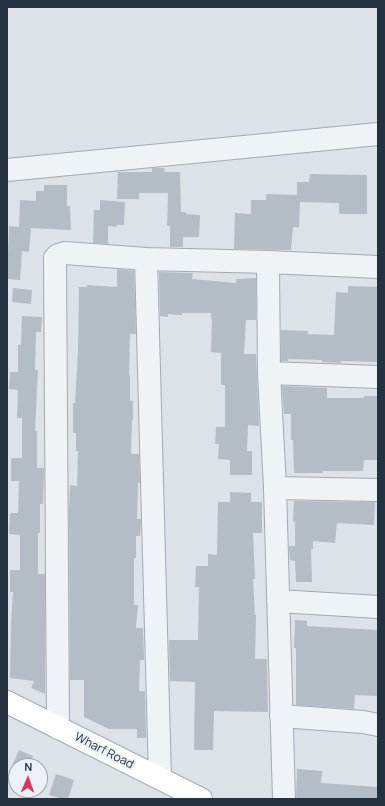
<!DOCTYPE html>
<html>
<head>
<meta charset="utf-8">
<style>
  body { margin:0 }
  #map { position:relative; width:385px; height:806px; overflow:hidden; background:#dde2e8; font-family:Manrope,sans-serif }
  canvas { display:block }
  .frame { position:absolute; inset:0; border:8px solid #253141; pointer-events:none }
  .north { position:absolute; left:8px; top:758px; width:40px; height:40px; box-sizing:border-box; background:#ecf1f6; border:1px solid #9ca4ae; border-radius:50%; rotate:2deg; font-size:11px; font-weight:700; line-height:16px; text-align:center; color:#253141 }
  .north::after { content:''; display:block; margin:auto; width:14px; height:18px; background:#dc345a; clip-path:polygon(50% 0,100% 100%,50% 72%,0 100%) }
</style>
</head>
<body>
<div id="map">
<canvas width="385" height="806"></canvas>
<div class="frame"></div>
<div class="north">N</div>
</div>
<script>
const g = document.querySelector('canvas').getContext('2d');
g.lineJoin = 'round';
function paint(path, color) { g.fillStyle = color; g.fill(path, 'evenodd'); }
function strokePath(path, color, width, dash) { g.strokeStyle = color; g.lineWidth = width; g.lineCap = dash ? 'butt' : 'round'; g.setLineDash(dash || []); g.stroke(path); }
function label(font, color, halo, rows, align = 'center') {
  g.font = font + ' Manrope,sans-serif'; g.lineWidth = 4; g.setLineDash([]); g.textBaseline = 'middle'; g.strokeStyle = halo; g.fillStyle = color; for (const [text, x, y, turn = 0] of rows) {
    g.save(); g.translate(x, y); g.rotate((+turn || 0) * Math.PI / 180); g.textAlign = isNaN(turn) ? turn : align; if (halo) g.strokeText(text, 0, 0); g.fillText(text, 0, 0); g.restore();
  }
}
const building = new Path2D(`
  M152 168H164L165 172H180L181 212H186V214L200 215 199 237H183V247H170V226H167L168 193H139V199H117L118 172H152Z
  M310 174 367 175V214H339V203L300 202 299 227H293L291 250 234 249 235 213 251 214V200H266V194L297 195V182H309Z
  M44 185H67V206H70L71 230 31 228 29 252 22 251 20 280 7 279 9 226 19 227 20 200 36 201V191H44Z
  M100 200 125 202 124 225H117L116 227 108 226V244L93 243 94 210H100Z
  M117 269 134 271 136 334H130L129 375H130V401H133V420H132L131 454H139L140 483H138L137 519H141V522L140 536H136V558H134V605H138L136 628H143L144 660H140L139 691H145L146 738H137V729H109L84 717V680H70L69 509 70 485 77 486 78 451H76V433H73V403H75L78 351 79 287H87V285L117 287Z
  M159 272 193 273 192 279 236 283V279L256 278V320H246L244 354H256L259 426 248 425 247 451H252V475H230V460L218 459 219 444H215L216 427H225V385H221V353L211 352 212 318 211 319V313H182V315L168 314V317L160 316Z
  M348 286 377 287 378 362 341 361V363L322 362V360L288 359V361H281V330L308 331V334L334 335 336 292 348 293Z
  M13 288 32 290 31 304 12 302Z
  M22 316 42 317 41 332H36L35 370H38L35 431H37V468H44L43 504H40V533H38V574H45V694L31 688 34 681 10 678 11 623 13 592H10V570H20V535L9 534 10 513H18L19 481H11V458H22V418H17L18 390 9 389 10 372H18V345H21Z
  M282 386 327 388V398H364V396H378V460H364L363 471H323V473H294L293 440H291V414H284Z
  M230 492 251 493V502H262V533H253L255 579H253L255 615H256L255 659H267L268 712 214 711 213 750H194L195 682 170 681 169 640H198L199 587H195L196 566H208V554L217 555 218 502H230Z
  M294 501 375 502 374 525 337 523 335 543 313 541V549H311L312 582H296L295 561 290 560 289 546H295V522H293Z
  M295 620 307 621V626L378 630V696L355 695 354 709 296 705V648H294Z
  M19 750 33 756 29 766H12Z
  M297 769 322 771 321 783 378 787V799H296Z
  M56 774 74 780 68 799H62L49 795Z`);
const minor = new Path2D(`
  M7 170 378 134
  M146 259 268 262 378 267
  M268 262 269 373 275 488 284 799
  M269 373 378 377
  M275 488 378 490
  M278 601 378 607
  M281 716 363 722 378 725
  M58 728 55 258 58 255 65 253 146 259 160 778`);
const major = new Path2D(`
  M7 702 201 799`);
const streetNames = [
  ["Wharf Road",104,751,27]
];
paint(building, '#b4bcc6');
strokePath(minor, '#a2a9b3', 24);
strokePath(major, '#9ba8b5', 24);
strokePath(minor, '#f0f3f6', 22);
strokePath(major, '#fff', 22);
label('12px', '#253141', '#ecf1f6', streetNames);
</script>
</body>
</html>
